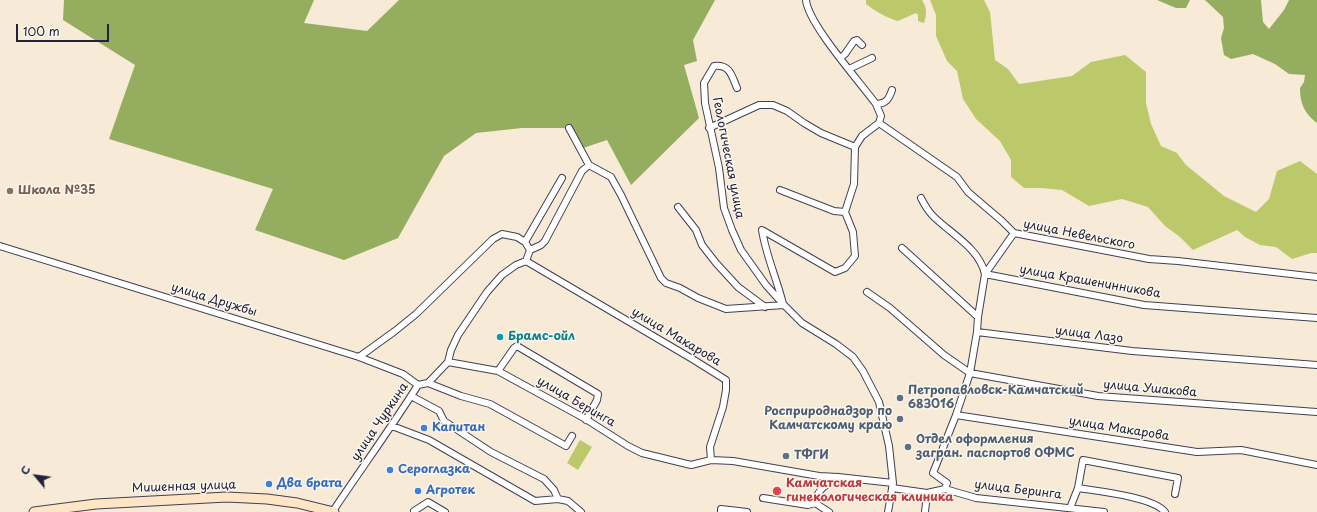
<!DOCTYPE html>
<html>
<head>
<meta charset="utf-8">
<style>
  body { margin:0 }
  #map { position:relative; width:1317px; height:512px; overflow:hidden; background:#f7ead6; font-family:"Playpen Sans",sans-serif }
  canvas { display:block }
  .north { position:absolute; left:16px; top:456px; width:40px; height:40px; -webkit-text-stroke:3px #fbf7ec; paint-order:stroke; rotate:299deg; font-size:11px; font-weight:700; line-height:16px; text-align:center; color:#22223b }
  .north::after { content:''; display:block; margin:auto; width:14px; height:18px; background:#22223b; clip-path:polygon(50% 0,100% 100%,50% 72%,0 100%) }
  .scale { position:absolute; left:16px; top:24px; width:93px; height:18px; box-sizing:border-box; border:2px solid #22223b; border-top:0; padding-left:5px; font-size:12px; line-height:14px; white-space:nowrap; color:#22223b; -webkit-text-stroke:3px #fbf7ec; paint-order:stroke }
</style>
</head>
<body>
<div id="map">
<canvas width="1317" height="512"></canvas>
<div class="north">С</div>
<div class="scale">100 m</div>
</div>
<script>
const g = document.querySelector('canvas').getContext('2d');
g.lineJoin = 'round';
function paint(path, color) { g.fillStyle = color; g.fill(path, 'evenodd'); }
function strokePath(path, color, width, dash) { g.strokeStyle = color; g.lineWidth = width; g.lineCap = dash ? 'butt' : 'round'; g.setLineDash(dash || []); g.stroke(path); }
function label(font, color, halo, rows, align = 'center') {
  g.font = font + ' "Playpen Sans",sans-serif'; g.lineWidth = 3; g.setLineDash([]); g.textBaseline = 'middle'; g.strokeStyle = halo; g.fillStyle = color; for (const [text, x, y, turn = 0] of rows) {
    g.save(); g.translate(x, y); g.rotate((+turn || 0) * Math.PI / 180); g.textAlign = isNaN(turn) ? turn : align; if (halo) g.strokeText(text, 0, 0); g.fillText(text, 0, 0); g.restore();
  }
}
const green = new Path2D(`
  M866 0H922C927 8 927 14 924 23L918 21V15L916 13 898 21C887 18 875 11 866 4Z
  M930 0H984L990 12 995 60 1008 69 1019 84 1072 76 1091 62 1125 55 1146 72V103L1151 124 1161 146 1177 153 1186 165 1224 196 1256 212 1269 199 1277 171 1300 161 1317 174V253H1311L1292 259 1276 247 1260 245 1245 237 1237 230 1193 250 1180 237 1165 226 1148 207 1122 199 1089 206 1062 190 1042 188H1024L1011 177V160L1000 141 976 119 963 99 957 71 947 61 936 36V15Z
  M580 440 592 447 578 470 567 463Z`);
const forest = new Path2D(`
  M64 0H314L304 23 367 31 399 0H715L693 40 697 61 684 65 699 118 631 185 607 140 580 149 569 128H522L476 133 444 156 398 238 344 260 255 230 273 189 109 139 135 65 63 20Z
  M1157 0H1190L1186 8H1176Z
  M1205 0H1261L1263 22 1269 29 1284 10 1289 0H1317V123C1304 113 1300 103 1300 88L1304 82 1305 75 1289 74 1275 64 1253 54 1231 59 1224 55 1221 38 1224 28 1223 17Z`);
const street = new Path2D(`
  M806 0C808 24 860 82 876 104L881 116 879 123
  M840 58 845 54 854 41 857 40 862 45
  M849 69 872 58
  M737 88C732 76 730 64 714 66L704 83 705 103 719 168 724 208 732 230 741 250 766 285 784 305 802 323 836 344 853 357 863 371 879 402 889 446 893 483 888 512
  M876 104C886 104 889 99 892 90
  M879 123 957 177 968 192 1002 221 1014 233 1149 259 1178 261 1317 277
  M569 128 589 165 611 177 621 195 661 278 666 283 680 288 698 298 726 309 784 305
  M709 128 759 105H773L787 111 804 123 821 133 855 147
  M780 190 834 211 845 212
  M921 198C924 204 928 211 933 216 951 234 979 248 985 274L1144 305 1317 318
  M678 207 696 230 702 245 716 263 738 287 765 307
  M525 242 562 178
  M0 246 359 357 403 374 418 385
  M902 248 978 317 977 332 1132 351 1317 365
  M867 292 890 308 944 355 970 373 1098 396 1317 412
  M783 304C777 279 766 256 762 230L835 272 845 268 855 256 853 232 845 212 854 184 855 147 862 136 879 123
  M978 317 985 274 1014 233
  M359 357 395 331 416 314 493 239 502 234 517 237 525 242 530 250
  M448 362 498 371 584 418 628 446 642 453 691 465 711 460 710 447 723 407 726 390V380L694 360 526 261
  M498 371 514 348 517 346 598 394 597 400 586 420
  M428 383 461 396 490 404 566 446 572 436
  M411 396 439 411 444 421 491 452 544 479 554 490 558 499
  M956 415 1197 452 1241 450 1317 465
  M392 426 429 440 535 501 558 499 568 501 581 512
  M711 460 733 461 819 476 838 477 893 483
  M892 488 927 493 945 489 976 498 1104 512
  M1078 488 1083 460 1178 478 1175 494
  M945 489 947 483 933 473 956 415 970 373 977 332
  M763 498 808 505 815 503C817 489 827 484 838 477
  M815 503 829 512
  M1070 508 1078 488C1097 491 1154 497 1165 512
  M333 511C361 469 391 428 418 385L428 383 448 362 451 350 458 335 487 292 502 275 516 265 526 261 530 250 541 245 545 241 582 171 589 165
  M414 511 428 502 445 512
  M721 512V509L747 512
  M925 512 927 493`);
const secondary = new Path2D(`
  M34 512 96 504 227 497 267 499 297 503 334 512`);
const markers = [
  [10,191,4,"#8d6e63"],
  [500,337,4,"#0f9aa8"],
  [900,398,4,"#5c6f8a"],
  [900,419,4,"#5c6f8a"],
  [424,428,4,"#3f7fe0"],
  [908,447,4,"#5c6f8a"],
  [786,456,4,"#5c6f8a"],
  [390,470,4,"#3f7fe0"],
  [269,484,4,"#3f7fe0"],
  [418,491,4,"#3f7fe0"],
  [777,491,5,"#e0444e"]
];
const streetNames = [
  ["Геологическая улица",728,158,79],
  ["улица Невельского",1079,235,11],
  ["улица Крашенинникова",1090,282,10],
  ["улица Дружбы",214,300,17],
  ["улица Лазо",1089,335,7],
  ["улица Макарова",676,337,31],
  ["улица Ушакова",1150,389,5],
  ["улица Беринга",576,402,30],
  ["улица Чуркина",380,422,-56],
  ["улица Макарова",1119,429,9],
  ["Мишенная улица",184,487,-2],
  ["улица Беринга",1018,490,7]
];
const educationNames = [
  ["Школа №35",18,191]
];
const cultureNames = [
  ["Брамс-ойл",508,337]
];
const serviceNames = [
  ["Петропавловск-Камчатский",908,391],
  ["683016",908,405],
  ["Росприроднадзор по",892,412,"right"],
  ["Камчатскому краю",892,426,"right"],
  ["Отдел оформления",916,440],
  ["загран. паспортов ОФМС",916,454],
  ["ТФГИ",794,456]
];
const shopNames = [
  ["Капитан",432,428],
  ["Сероглазка",398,470],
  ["Два брата",277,484],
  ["Агротек",426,491]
];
const healthNames = [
  ["Камчатская",786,484],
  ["гинекологическая клиника",786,498]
];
paint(green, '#bbc96b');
paint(forest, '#94ad5f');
strokePath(street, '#424052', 8);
strokePath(secondary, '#424052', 11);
strokePath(street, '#fff', 6);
strokePath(secondary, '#fde5c5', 9);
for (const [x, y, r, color] of markers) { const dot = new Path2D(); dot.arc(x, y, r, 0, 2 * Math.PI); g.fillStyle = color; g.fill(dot); strokePath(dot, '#fbf7ec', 1.5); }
label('12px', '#22223b', '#fbf7ec', streetNames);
label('bold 12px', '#785e54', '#fbf7ec', educationNames, 'left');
label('bold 12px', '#0d838f', '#fbf7ec', cultureNames, 'left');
label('bold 12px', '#4e5e75', '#fbf7ec', serviceNames, 'left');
label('bold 12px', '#366cbe', '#fbf7ec', shopNames, 'left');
label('bold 12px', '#be3a42', '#fbf7ec', healthNames, 'left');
</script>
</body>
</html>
